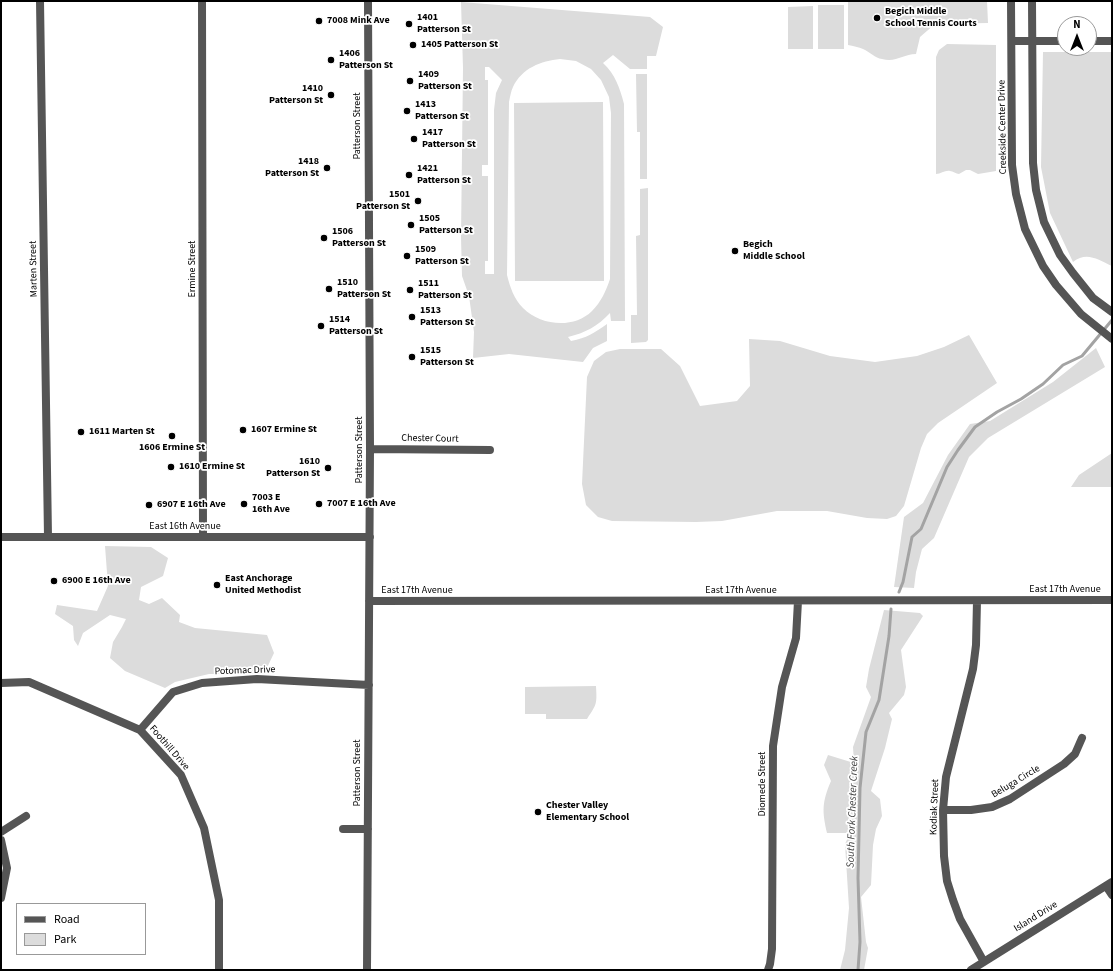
<!DOCTYPE html>
<html>
<head>
<meta charset="utf-8">
<style>
  body { margin:0 }
  #map { position:relative; width:1113px; height:971px; overflow:hidden; background:#fff; font-family:"Source Sans 3",sans-serif }
  canvas { display:block }
  .frame { position:absolute; inset:0; border:2px solid #000; pointer-events:none }
  .legend { position:absolute; left:16px; top:903px; width:130px; height:52px; box-sizing:border-box; background:#fff; border:1px solid #999; margin:0; padding:5px 7px; list-style:none; font-size:12px; color:#000 }
  .legend li { display:flex; align-items:center; gap:8px; height:20px }
  .legend b { width:20px; border:1px solid #999 }
  .north { position:absolute; left:1057px; top:16px; width:40px; height:40px; box-sizing:border-box; background:#fff; border:1px solid #999; border-radius:50%; rotate:0deg; font-size:11px; font-weight:700; line-height:16px; text-align:center; color:#000 }
  .north::after { content:''; display:block; margin:auto; width:14px; height:18px; background:#000; clip-path:polygon(50% 0,100% 100%,50% 72%,0 100%) }
</style>
</head>
<body>
<div id="map">
<canvas width="1113" height="971"></canvas>
<div class="frame"></div>
<ul class="legend">
<li><b style="height:5px;background:#555"></b>Road</li>
<li><b style="height:11px;background:#dcdcdc"></b>Park</li>
</ul>
<div class="north">N</div>
</div>
<script>
const g = document.querySelector('canvas').getContext('2d');
g.lineJoin = 'round';
function paint(path, color) { g.fillStyle = color; g.fill(path, 'evenodd'); }
function strokePath(path, color, width, dash) { g.strokeStyle = color; g.lineWidth = width; g.lineCap = dash ? 'butt' : 'round'; g.setLineDash(dash || []); g.stroke(path); }
function label(font, color, halo, rows, align = 'center') {
  g.font = font + ' "Source Sans 3",sans-serif'; g.lineWidth = 3.5; g.setLineDash([]); g.textBaseline = 'middle'; g.strokeStyle = halo; g.fillStyle = color; for (const [text, x, y, turn = 0] of rows) {
    g.save(); g.translate(x, y); g.rotate((+turn || 0) * Math.PI / 180); g.textAlign = isNaN(turn) ? turn : align; if (halo) g.strokeText(text, 0, 0); g.fillText(text, 0, 0); g.restore();
  }
}
const green = new Path2D(`
  M848 1H987L988 23 935 24 920 37 916 54C903 54 896 63 882 59 875 58 870 52 863 49 859 47 853 46 848 45Z
  M461 2 650 17 663 27 656 56H647V69H630L613 55 603 63C615 74 620 88 624 104L625 321H611L610 313C598 326 585 333 568 337L571 341C587 338 594 333 607 324V341L593 348 583 362 509 354 473 358 474 332 469 296 462 276 461 237 463 68ZM560 59 576 61 591 69 601 80 609 97 611 113 610 279C606 291 601 302 592 311 574 329 541 326 523 308 514 299 510 287 507 275L509 102C510 97 511 91 513 87 522 68 541 61 560 59ZM485 67H489L502 80 496 93 494 110V274H485V261H488V176H482V165H488V80H485Z
  M818 5H844V49H818Z
  M813 6V49H788V7Z
  M947 44 996 45V171L978 174 970 170H966L959 174C956 174 953 171 950 171 945 170 941 174 936 174V57L939 50Z
  M1043 52H1112V266C1098 260 1087 251 1073 262L1050 213 1041 167Z
  M636 74H647V179H640V132H637Z
  M603 102 604 281H515L514 103Z
  M648 188V340L646 342 631 343V315H637L636 236 640 235V189Z
  M969 335 997 383 938 423 927 434 921 448 904 506 896 516 887 519 867 518 827 511H777L722 521 696 522 612 521 598 517 586 505 582 484 587 377 594 361 606 352 620 349H661L680 366 700 406 737 401 750 386 749 339 780 341 830 356 875 362 917 356 944 347Z
  M1096 348 1105 367 988 438 969 457 934 538 922 549 916 572 914 588 894 587 904 517 923 503 948 455 970 424 990 421 1053 382Z
  M1112 453V487H1071L1079 475Z
  M105 546 151 547 168 558 163 576 141 587 139 600 149 604 162 598 180 615 179 622 195 628 267 635 274 653 265 672 255 674H209L175 682 165 688 125 671 110 658 113 642 122 627 126 619 110 615 83 633 78 646 74 640 73 626 55 614 57 605 97 611 108 586Z
  M884 610 920 613 923 616 901 650 906 687 904 695 889 713 892 719 885 748 871 791 880 799 882 816 876 829 873 845 871 885 861 897 866 942 868 948 864 970H840L845 950 849 908 845 844 850 833H827C822 811 822 802 831 781L824 765 828 755 854 763 853 747 871 697 866 687 869 669Z
  M596 686C597 704 597 704 587 719H546V714H525V687Z`);
const stream = new Path2D(`
  M899 592 903 582 912 537 921 529 947 467 958 450 975 427 997 412 1021 399 1043 384 1063 365 1082 356 1112 320
  M858 970 860 942 858 878 860 788 866 732 879 700 889 636 891 609`);
const minor = new Path2D(`
  M40 1 48 537
  M202 1 203 537
  M1011 1 1012 165 1016 194 1025 229 1043 266 1056 285 1081 314 1112 339
  M1032 1 1033 163 1036 190 1044 222 1060 255 1073 273 1093 298 1112 312
  M1012 41H1065
  M1089 41H1112
  M370 449 490 450
  M1 537H370
  M369 601 1112 600
  M977 601 976 645 973 669 946 777 943 810 944 856 947 881 953 900 960 919 984 962
  M1 683 29 682 140 730 181 775 204 828 219 900V970
  M140 730 173 692 202 683 257 679 369 685
  M943 810H971L992 807 1010 799 1064 764 1075 754 1082 738
  M343 829H368
  M1 832 26 816
  M1 840 7 868 1 898
  M1106 886 1112 895
  M367 970 370 449 368 1
  M768 970 770 964 772 949 773 746 782 687 796 638 798 601
  M971 970 1112 882`);
const markers = [
  [877,18,4,"#000"],
  [319,21,4,"#000"],
  [409,24,4,"#000"],
  [413,45,4,"#000"],
  [331,60,4,"#000"],
  [410,81,4,"#000"],
  [331,95,4,"#000"],
  [407,111,4,"#000"],
  [414,139,4,"#000"],
  [327,168,4,"#000"],
  [409,175,4,"#000"],
  [418,201,4,"#000"],
  [411,225,4,"#000"],
  [324,238,4,"#000"],
  [735,251,4,"#000"],
  [407,256,4,"#000"],
  [329,289,4,"#000"],
  [410,290,4,"#000"],
  [412,317,4,"#000"],
  [321,326,4,"#000"],
  [412,357,4,"#000"],
  [243,430,4,"#000"],
  [81,432,4,"#000"],
  [172,436,4,"#000"],
  [171,467,4,"#000"],
  [328,468,4,"#000"],
  [244,504,4,"#000"],
  [319,504,4,"#000"],
  [149,505,4,"#000"],
  [54,581,4,"#000"],
  [217,585,4,"#000"],
  [538,812,4,"#000"]
];
const poiNames = [
  ["Begich Middle",885,12],
  ["School Tennis Courts",885,24],
  ["1401",417,18],
  ["Patterson St",417,30],
  ["7008 Mink Ave",327,21],
  ["1405 Patterson St",421,45],
  ["1406",339,54],
  ["Patterson St",339,66],
  ["1409",418,75],
  ["Patterson St",418,87],
  ["1410",323,89,"right"],
  ["Patterson St",323,101,"right"],
  ["1413",415,105],
  ["Patterson St",415,117],
  ["1417",422,133],
  ["Patterson St",422,145],
  ["1418",319,162,"right"],
  ["Patterson St",319,174,"right"],
  ["1421",417,169],
  ["Patterson St",417,181],
  ["1501",410,195,"right"],
  ["Patterson St",410,207,"right"],
  ["1505",419,219],
  ["Patterson St",419,231],
  ["1506",332,232],
  ["Patterson St",332,244],
  ["Begich",743,245],
  ["Middle School",743,257],
  ["1509",415,250],
  ["Patterson St",415,262],
  ["1510",337,283],
  ["Patterson St",337,295],
  ["1511",418,284],
  ["Patterson St",418,296],
  ["1513",420,311],
  ["Patterson St",420,323],
  ["1514",329,320],
  ["Patterson St",329,332],
  ["1515",420,351],
  ["Patterson St",420,363],
  ["1607 Ermine St",251,430],
  ["1611 Marten St",89,432],
  ["1606 Ermine St",172,448,"center"],
  ["1610",320,462,"right"],
  ["Patterson St",320,474,"right"],
  ["1610 Ermine St",179,467],
  ["7003 E",252,498],
  ["16th Ave",252,510],
  ["7007 E 16th Ave",327,504],
  ["6907 E 16th Ave",157,505],
  ["East Anchorage",225,579],
  ["United Methodist",225,591],
  ["6900 E 16th Ave",62,581],
  ["Chester Valley",546,806],
  ["Elementary School",546,818]
];
const streetNames = [
  ["Patterson Street",358,126,-90],
  ["Creekside Center Drive",1003,127,-91],
  ["Marten Street",34,269,-91],
  ["Ermine Street",193,269,-90],
  ["Chester Court",430,439,1],
  ["Patterson Street",360,450,-90],
  ["East 16th Avenue",185,527],
  ["East 17th Avenue",1065,590],
  ["East 17th Avenue",417,591],
  ["East 17th Avenue",741,591],
  ["Potomac Drive",245,671,-2],
  ["Foothill Drive",169,748,49],
  ["Patterson Street",358,773,-90],
  ["Beluga Circle",1016,782,-31],
  ["Diomede Street",763,784,-90],
  ["Kodiak Street",935,807,-88],
  ["Island Drive",1036,917,-32]
];
const waterNames = [
  ["South Fork Chester Creek",853,812,-88]
];
paint(green, '#dcdcdc');
strokePath(stream, '#a3a3a3', 3);
strokePath(minor, '#555', 8);
for (const [x, y, r, color] of markers) { const dot = new Path2D(); dot.arc(x, y, r, 0, 2 * Math.PI); g.fillStyle = color; g.fill(dot); strokePath(dot, '#fff', 1.5); }
label('bold 10px', '#000', '#fff', poiNames, 'left');
label('10px', '#000', '#fff', streetNames);
label('italic 11px', '#444', '#fff', waterNames);
</script>
</body>
</html>
